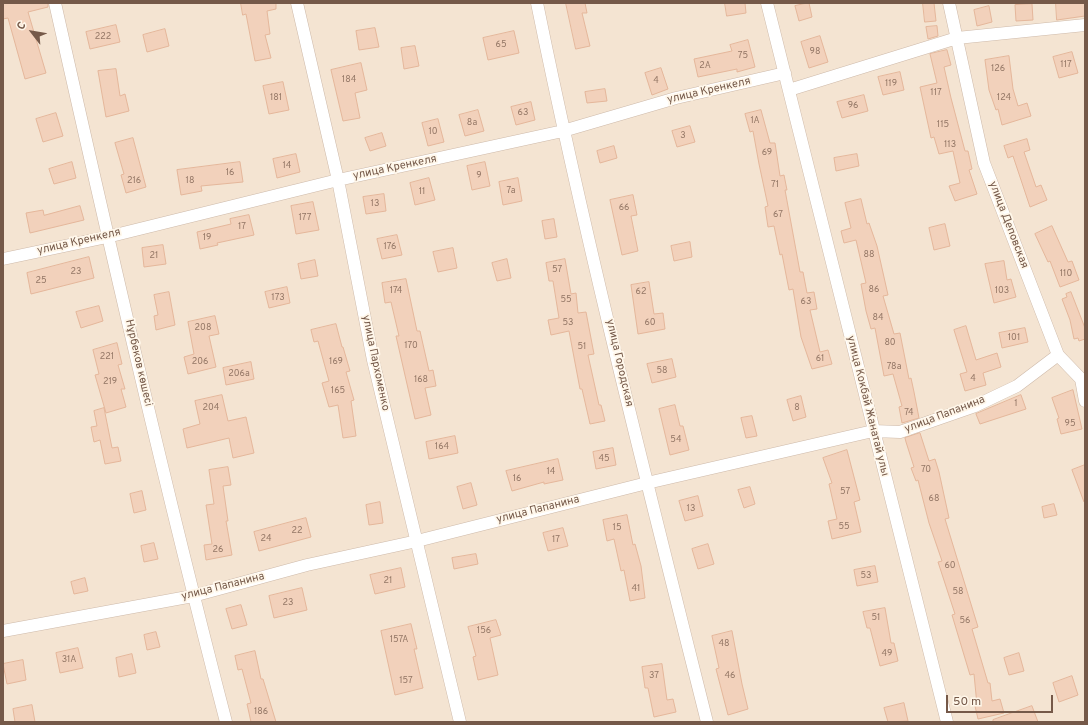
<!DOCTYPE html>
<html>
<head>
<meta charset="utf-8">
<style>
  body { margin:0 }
  #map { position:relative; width:1088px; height:725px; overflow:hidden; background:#fdf3e4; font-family:Overpass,sans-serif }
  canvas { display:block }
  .frame { position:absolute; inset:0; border:4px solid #755949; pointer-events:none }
  .north { position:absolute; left:12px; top:12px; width:40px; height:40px; -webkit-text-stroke:3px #fff7ea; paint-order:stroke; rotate:301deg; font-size:11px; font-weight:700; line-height:16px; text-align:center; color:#755949 }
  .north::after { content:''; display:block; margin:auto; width:14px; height:18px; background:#755949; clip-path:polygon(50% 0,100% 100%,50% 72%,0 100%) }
  .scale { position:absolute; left:946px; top:695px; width:107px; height:18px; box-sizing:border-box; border:2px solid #755949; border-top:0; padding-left:5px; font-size:12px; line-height:14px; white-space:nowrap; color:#755949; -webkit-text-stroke:3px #fff7ea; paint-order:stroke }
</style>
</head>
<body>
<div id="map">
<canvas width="1088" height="725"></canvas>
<div class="frame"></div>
<div class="north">С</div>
<div class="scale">50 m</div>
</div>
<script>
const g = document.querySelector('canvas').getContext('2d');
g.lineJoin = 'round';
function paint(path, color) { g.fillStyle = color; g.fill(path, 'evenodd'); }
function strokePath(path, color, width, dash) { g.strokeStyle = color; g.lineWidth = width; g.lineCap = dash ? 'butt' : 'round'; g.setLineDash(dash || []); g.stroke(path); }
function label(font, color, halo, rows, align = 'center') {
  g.font = font + ' Overpass,sans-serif'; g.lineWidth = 3.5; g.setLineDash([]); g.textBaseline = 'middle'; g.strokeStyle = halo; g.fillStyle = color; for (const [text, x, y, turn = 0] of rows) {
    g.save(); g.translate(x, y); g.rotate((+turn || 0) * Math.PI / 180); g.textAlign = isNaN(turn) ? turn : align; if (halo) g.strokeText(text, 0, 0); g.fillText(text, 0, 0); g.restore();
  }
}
const residential = new Path2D(`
  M3 3H1085V722H3Z`);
const building = new Path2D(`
  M3 3H48V7L28 12 46 73 25 79 8 18 3 19Z
  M241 3H276V9L267 11 270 34 265 35 271 58 255 61 246 14 243 15Z
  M566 3H585L587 13H582L590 46 576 49Z
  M725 3H745L746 13 727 16Z
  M809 3 812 17 799 21 795 6Z
  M923 3H934L936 21 925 22Z
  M1056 3H1085V16L1057 20Z
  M1032 4 1033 20 1016 21 1015 5Z
  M989 6 992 22 977 26 974 10Z
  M116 25 120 42 90 49 86 32Z
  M937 26 938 36 928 39 926 27Z
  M375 28 379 47 359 50 356 31Z
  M165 29 169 46 147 52 143 35Z
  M514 31 519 53 488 60 483 38Z
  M820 36 828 62 809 68 801 42Z
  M748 40 755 67 737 72V69L698 77 694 59 732 51 730 45Z
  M415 46 419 66 404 69 401 48Z
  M947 50 951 65 944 67 951 98 965 151H968L972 169 969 170 977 194 955 201 949 186 960 183 953 151 939 154 934 137 931 138 920 87 937 83 930 54Z
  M1072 52 1078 73 1059 78 1053 57Z
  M1009 56 1013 89 1018 106 1027 103 1031 116 1002 125 998 109 996 110 989 90 985 60Z
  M361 63 367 90 355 93 360 118 343 121 331 70Z
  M661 68 668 89 652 95 645 73Z
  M116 69 120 96 125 94 129 111 106 117 98 71Z
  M900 72 904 90 883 95 878 77Z
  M283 82 289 110 269 114 263 86Z
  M605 89 607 101 587 103 585 92Z
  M864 95 868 111 842 118 837 102Z
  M531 102 535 120 516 125 511 107Z
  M478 110 484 131 465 136 459 115Z
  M761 110 770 143H775L780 176 784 175 787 190H785L800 272H803L807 293 814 292 817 309 810 310 820 352 828 350 832 364 812 369 801 337 793 289 789 290 782 254 780 255 774 226 768 227 765 207 768 206 759 164 753 131 750 132 745 114Z
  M56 113 63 136 43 142 36 119Z
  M438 119 444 142 428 146 422 123Z
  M690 126 695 142 677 147 672 131Z
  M382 133 386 146 370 151 365 138Z
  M133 138 146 187 126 193 121 175 124 174 115 143Z
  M1027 139 1030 150 1024 152 1036 187 1041 185 1047 200 1030 207 1013 156 1008 158 1004 146Z
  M614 146 617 158 600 163 597 151Z
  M296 154 300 172 277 178 273 159Z
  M857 154 859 166 836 171 834 158Z
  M72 162 76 178 54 184 49 169Z
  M240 162 243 182 201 186 202 191 181 195 177 170Z
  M485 162 490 186 472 190 467 166Z
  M429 178 435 200 415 205 410 183Z
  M518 178 522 201 503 205 499 182Z
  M384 194 386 211 366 214 363 197Z
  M633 195 637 215 631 216 638 251 622 255 610 200Z
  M861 199 867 224 869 223 877 246 888 295 883 296 894 334 900 333 909 379 911 378 914 392 919 418 902 423 899 407 902 406 893 374 884 376 875 328 871 329 866 311 861 284 866 283 856 240 844 243 841 231 851 228 845 203Z
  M313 202 319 230 296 234 291 206Z
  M80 206 84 220 30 233 26 213 43 210 44 215Z
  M249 215 254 235 217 243 218 245 200 249 197 232 231 224 230 219Z
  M554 219 557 237 545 239 542 221Z
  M945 224 950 246 934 250 929 228Z
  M1052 226 1068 262 1072 261 1079 280 1060 287 1050 261 1048 262 1035 234Z
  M397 235 402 255 382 259 377 239Z
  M690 242 692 257 674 261 671 246Z
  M163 245 166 264 144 267 142 248Z
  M453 248 457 268 438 272 433 252Z
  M89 257 94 278 31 294 27 273Z
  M507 259 511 278 497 281 492 263Z
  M565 259 571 294 576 293 578 313 586 312 594 354 588 355 599 405H601L605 421 590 424 582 389H580L569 331 551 335 548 320 559 318 553 281H549L546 263Z
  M315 260 318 276 301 279 298 264Z
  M1004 261 1007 280 1011 279 1016 297 994 303 985 264Z
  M406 279 417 331H420L429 371 433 370 436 386 425 388 431 415 415 419 396 336H399L391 302 385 303 382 283Z
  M649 282 654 314 663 313 665 329 638 334 631 285Z
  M287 287 290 303 269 308 265 292Z
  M169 292 175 325 156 330 154 316 158 315 154 295Z
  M1071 292 1085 328V339L1079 341 1078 338 1074 339 1070 320 1062 299 1067 297 1066 294Z
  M99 306 103 321 81 328 76 312Z
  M215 316 219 334 209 336 216 367 188 374 184 357 194 354 188 322Z
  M336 324 342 347H343L350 371 346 372 354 400 351 401 356 436 343 438 338 405 329 407 322 383 329 381 318 341 314 342 311 330Z
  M966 326 976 360 997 353 1001 367 983 373 986 385 965 391 960 374 967 372 954 330Z
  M1025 328 1028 342 1002 348 999 333Z
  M117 343 122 364 118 365 125 389H121L126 407 106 413 95 375 99 374 93 350Z
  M672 359 676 377 652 383 647 364Z
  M251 362 254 379 226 385 223 368Z
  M1073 390 1082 429 1061 434 1057 419 1059 418 1052 398Z
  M222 395 228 421 246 417 254 453 233 458 229 438 187 448 183 429 200 424 195 401Z
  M1021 395 1026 409 980 424 976 414Z
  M801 396 806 417 793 421 787 400Z
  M675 405 680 426H683L689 450 670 455 659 409Z
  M104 408 112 448 118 447 121 461 105 464 100 440 94 442 91 427 97 426 94 411Z
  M752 416 757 436 746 438 741 418Z
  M920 433 929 461 935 459 939 472 949 518 945 519 978 627 972 629 988 683H990L992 701 1000 699 1004 713 978 719 975 706 977 705 974 674 970 675 952 615 955 614 938 562 942 561 929 523 918 480 916 481 911 468 914 467 906 442 905 438Z
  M455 436 458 453 429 459 426 442Z
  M613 448 616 465 596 469 593 452Z
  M847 450 860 500 854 502 861 532 832 539 828 521 837 519 829 484 832 483 823 458Z
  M558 459 563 480 544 484V482L512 491 506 471Z
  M1085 465V501L1084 502 1072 470Z
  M228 467 231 485 223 486 228 521H226L232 555 206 560 204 545 212 544 206 505 214 504 209 470Z
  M471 483 477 505 463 509 457 487Z
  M750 487 755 504 744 508 738 490Z
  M142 491 146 510 134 513 130 494Z
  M698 496 703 516 685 521 679 501Z
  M380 502 383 523 369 525 366 505Z
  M1054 504 1057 515 1044 518 1042 507Z
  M627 515 633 545 635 544 641 566 645 598 630 601 624 570 621 571 614 539 607 541 603 520Z
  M306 518 311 537 259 551 254 532Z
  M563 528 568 546 548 551 543 533Z
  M154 543 158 559 144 562 141 546Z
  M708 544 714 564 698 569 692 549Z
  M476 554 478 564 454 569 452 558Z
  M875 566 878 582 857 586 854 570Z
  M401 568 405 587 375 594 370 575Z
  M85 578 88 591 74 594 71 582Z
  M302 588 307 610 274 618 269 596Z
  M241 605 247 625 232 629 226 609Z
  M885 608 891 643H894L898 661 880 666 870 628H867L863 612Z
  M496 620 501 635 490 638 498 675 478 680 473 657 476 656 468 627Z
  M411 624 417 649H414L423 688 395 695 381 631Z
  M732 631 742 684 748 709 728 715 716 669 719 668 712 636Z
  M156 632 160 647 147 650 144 635Z
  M78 648 83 668 60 673 56 653Z
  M255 651 261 679H263L276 722H251L247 704 251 703 242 669 238 670 235 656Z
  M1019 653 1024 671 1009 675 1004 658Z
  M132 654 136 673 119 677 116 658Z
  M23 660 26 680 7 684 3 664Z
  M662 664 667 700 673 699 676 712 654 717 648 688H645L642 667Z
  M1072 676 1078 695 1059 702 1053 683Z
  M904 703 908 721 888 722 884 708Z
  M32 705 35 722H15L13 709Z
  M1032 706 1038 722H993V720Z`);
const street = new Path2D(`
  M55 3C109 243 164 483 226 722
  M297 3 338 180 373 360 460 722
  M537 3C586 244 647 483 707 722
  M767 3 947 722
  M949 3 984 163 1058 355 1081 379 1085 401
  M789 90 957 38 1085 25
  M3 259 107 237 338 180 563 131 676 98 785 73
  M3 631 193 596 307 565 417 541 647 483 873 431 900 432 975 406 1017 386 1058 355`);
const numberNames = [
  ["222",103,37],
  ["65",501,45],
  ["98",815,52],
  ["75",743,56],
  ["117",1066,65],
  ["2А",705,66],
  ["126",998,69],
  ["184",349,80],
  ["4",656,81],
  ["119",891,84],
  ["117",936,93],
  ["181",276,98],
  ["124",1004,98],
  ["96",853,106],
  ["63",523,113],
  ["1А",755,121],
  ["8а",472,123],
  ["115",943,125],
  ["10",433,132],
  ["3",683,136],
  ["113",950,145],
  ["69",767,153],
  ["14",287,166],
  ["16",230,173],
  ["9",479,176],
  ["216",134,181],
  ["18",190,181],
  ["71",775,185],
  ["7а",511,191],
  ["11",422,192],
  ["13",375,204],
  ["66",624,208],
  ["67",778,215],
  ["177",305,218],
  ["17",242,227],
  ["19",207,238],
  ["176",390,247],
  ["88",869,255],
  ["21",154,256],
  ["57",557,270],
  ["23",76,272],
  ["110",1066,274],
  ["25",41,281],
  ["86",874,290],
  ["174",396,291],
  ["103",1002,291],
  ["62",641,292],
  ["173",278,298],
  ["55",566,300],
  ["63",806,302],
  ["84",878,318],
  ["53",568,323],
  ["60",650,323],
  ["208",203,328],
  ["101",1014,338],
  ["80",890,343],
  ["170",411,346],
  ["51",582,347],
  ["221",107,357],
  ["61",820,359],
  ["206",200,362],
  ["169",336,362],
  ["78а",894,367],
  ["58",662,371],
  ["206а",239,374],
  ["4",973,379],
  ["168",421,380],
  ["219",110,382],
  ["165",338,391],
  ["1",1016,404],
  ["204",211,408],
  ["8",797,408],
  ["74",909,413],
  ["95",1070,424],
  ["54",676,440],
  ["164",442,447],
  ["45",604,459],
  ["70",926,470],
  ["14",551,472],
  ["16",517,479],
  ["57",845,492],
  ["68",934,499],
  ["13",691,509],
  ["55",844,527],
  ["15",617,528],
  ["22",297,531],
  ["24",266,539],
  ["17",556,540],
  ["26",218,550],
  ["60",950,566],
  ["53",866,576],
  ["21",388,581],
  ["41",636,589],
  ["58",958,592],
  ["23",288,603],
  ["51",876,618],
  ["56",965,621],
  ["156",484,631],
  ["157А",399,640],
  ["48",724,644],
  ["49",887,654],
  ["31А",69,660],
  ["37",654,676],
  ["46",730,676],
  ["157",406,681],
  ["186",261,712]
];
const streetNames = [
  ["улица Кренкеля",709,91,-13],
  ["улица Кренкеля",395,168,-12],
  ["улица Деповская",1008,225,69],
  ["улица Кренкеля",79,242,-13],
  ["Нұрбеков көшесі",138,363,77],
  ["улица Пархоменко",375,363,78],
  ["улица Городская",619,363,77],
  ["улица Кокбай Жанатай улы",867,406,76],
  ["улица Папанина",945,415,-21],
  ["улица Папанина",538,510,-14],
  ["улица Папанина",223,587,-14]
];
paint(residential, '#f4e4d2');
paint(building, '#f2d1bb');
strokePath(building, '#e5b79b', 1);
strokePath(street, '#cebaaa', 13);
strokePath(street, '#fff', 12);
label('9px', '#947766', null, numberNames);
label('11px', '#755949', '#fff7ea', streetNames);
</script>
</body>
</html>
